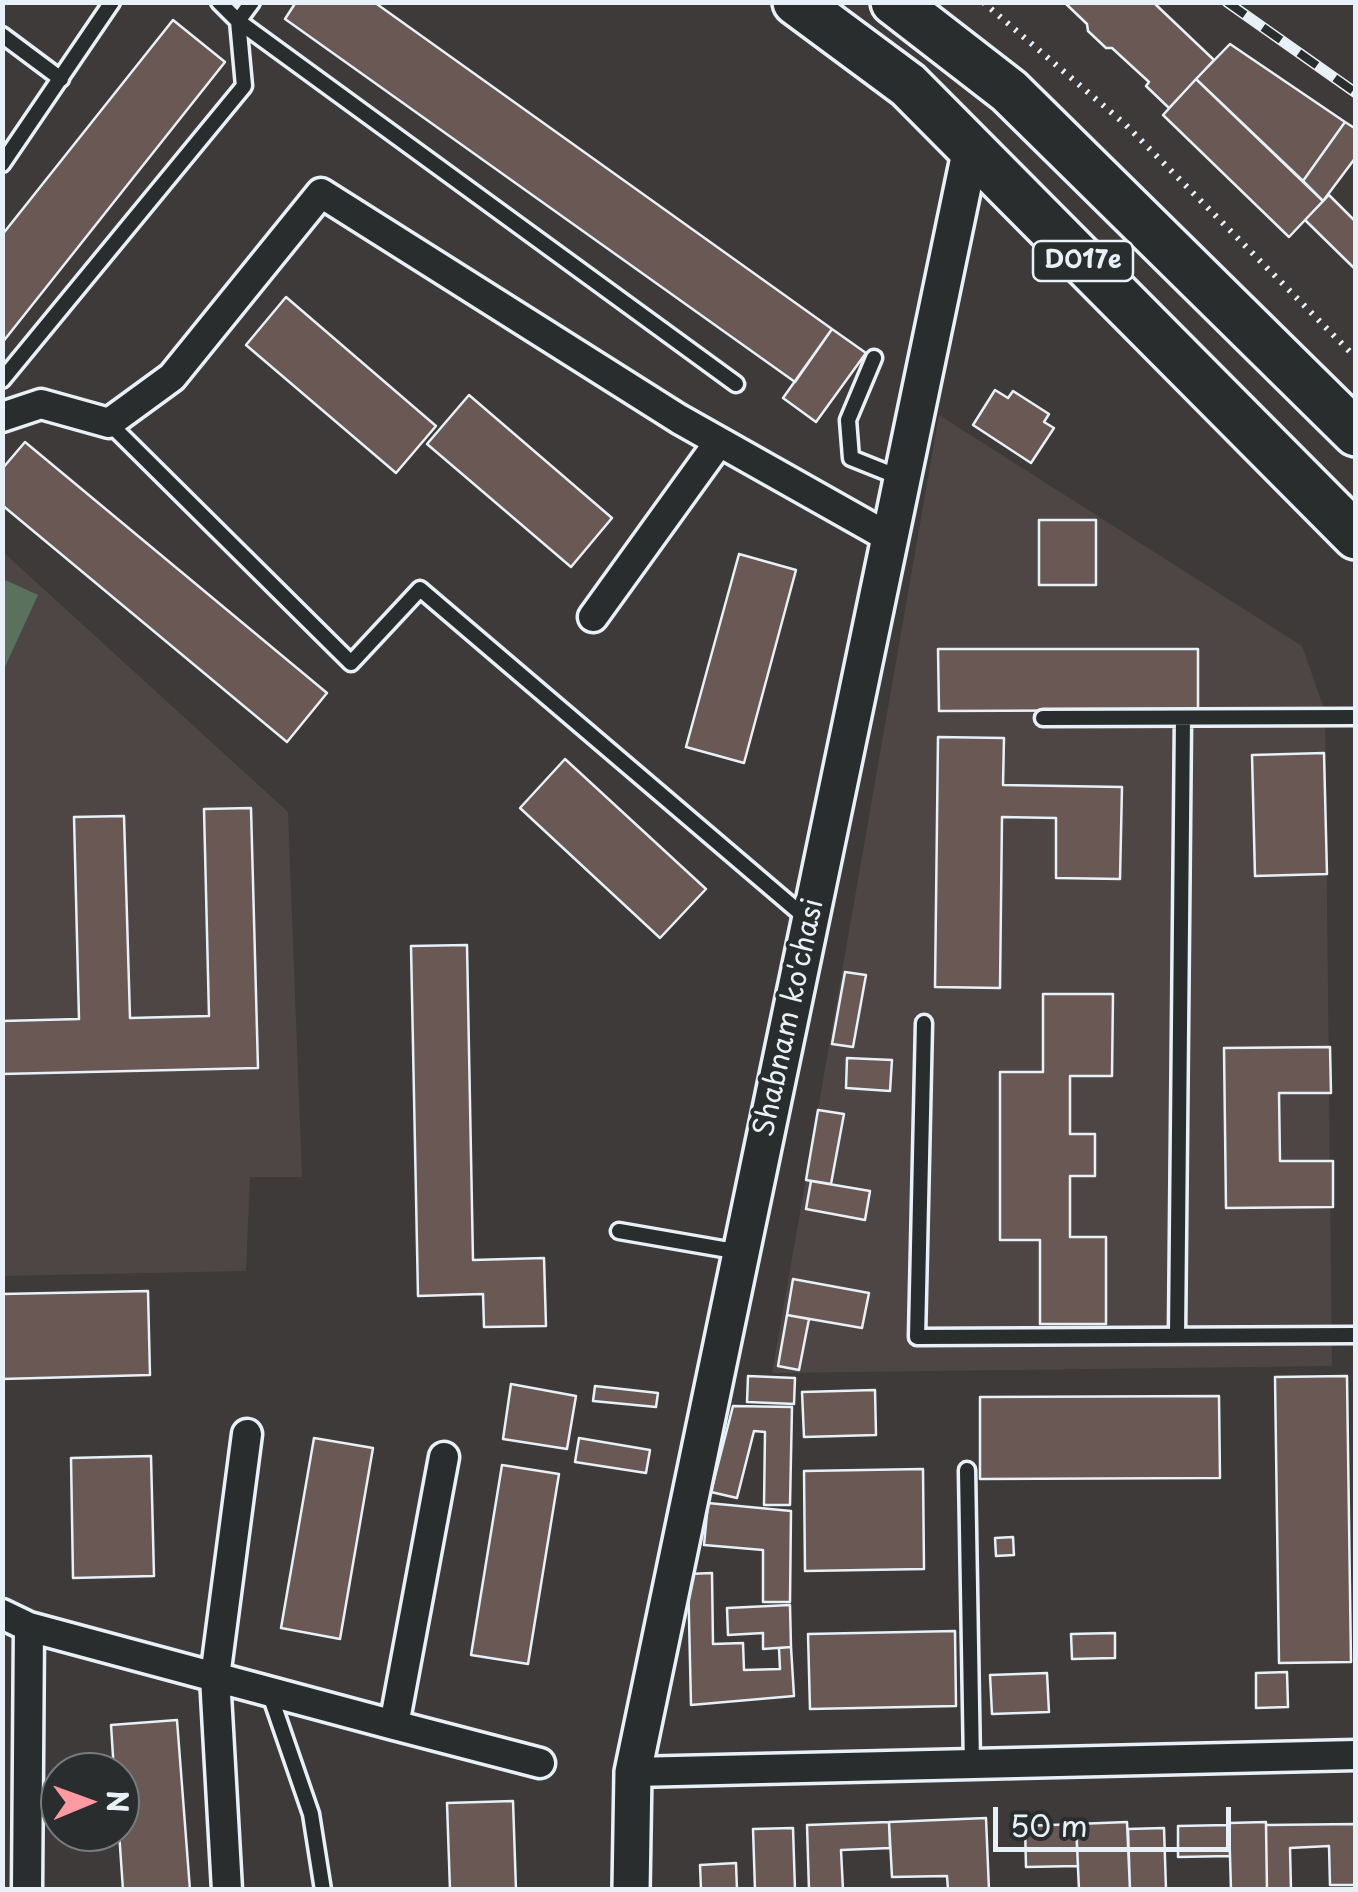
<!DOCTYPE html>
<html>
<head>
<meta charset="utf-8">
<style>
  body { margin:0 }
  #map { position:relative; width:1358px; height:1892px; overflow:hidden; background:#3d3a39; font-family:"Playpen Sans",sans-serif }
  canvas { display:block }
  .frame { position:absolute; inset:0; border:5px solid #e8f1f8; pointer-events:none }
  .north { position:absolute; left:40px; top:1752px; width:100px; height:100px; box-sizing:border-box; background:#2a2d2e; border:2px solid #767b7f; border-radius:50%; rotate:89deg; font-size:28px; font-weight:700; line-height:40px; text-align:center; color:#e8f1f8 }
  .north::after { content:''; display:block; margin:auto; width:35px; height:45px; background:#ff9aa2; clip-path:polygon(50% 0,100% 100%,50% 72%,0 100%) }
  .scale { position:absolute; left:993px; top:1807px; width:238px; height:45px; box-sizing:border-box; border:5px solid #e8f1f8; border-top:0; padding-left:12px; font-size:30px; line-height:35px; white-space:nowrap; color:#e8f1f8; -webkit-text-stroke:8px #2a2d2e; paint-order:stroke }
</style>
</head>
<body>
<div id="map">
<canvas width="1358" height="1892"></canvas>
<div class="frame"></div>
<div class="north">N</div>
<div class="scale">50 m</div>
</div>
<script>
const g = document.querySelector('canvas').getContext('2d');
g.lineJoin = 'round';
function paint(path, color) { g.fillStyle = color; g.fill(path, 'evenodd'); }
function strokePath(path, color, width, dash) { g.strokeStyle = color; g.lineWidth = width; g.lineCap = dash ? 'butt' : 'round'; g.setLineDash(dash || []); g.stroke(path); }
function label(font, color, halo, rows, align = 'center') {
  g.font = font + ' "Playpen Sans",sans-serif'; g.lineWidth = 8; g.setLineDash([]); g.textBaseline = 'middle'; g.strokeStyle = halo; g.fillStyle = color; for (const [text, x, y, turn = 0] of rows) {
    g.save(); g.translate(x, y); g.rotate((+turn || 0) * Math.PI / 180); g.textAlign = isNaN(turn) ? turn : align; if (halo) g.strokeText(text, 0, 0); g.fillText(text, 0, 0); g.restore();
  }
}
const built = new Path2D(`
  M939 415 1302 646 1325 711 1332 1366 772 1373Z
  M2 551 288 812 302 1177H250L246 1271 3 1276Z`);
const green = new Path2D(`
  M3 579 38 595 3 671Z`);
const building = new Path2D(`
  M296 2H374L832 329 795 382 285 19Z
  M1064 2H1153L1214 60 1169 108 1146 86 1149 82 1112 48H1106L1088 31 1087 24Z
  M173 20 225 62 2 343V235Z
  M1230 44 1345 122 1303 181 1196 79Z
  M1196 79 1323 201 1289 237 1163 115Z
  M1345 122 1356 129V157L1323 201 1303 181Z
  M1329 195 1356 222V270L1305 220Z
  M286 297 436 426 396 473 246 345Z
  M832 329 866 353 816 422 783 398Z
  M995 390 1008 398 1013 391 1049 414 1044 422 1054 428 1031 463 973 425Z
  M469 395 612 518 571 567 427 444Z
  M25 442 327 693 287 742 2 505V469Z
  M1039 520H1096V585H1039Z
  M739 554 796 570 744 763 686 747Z
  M938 649H1198V710L939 711Z
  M938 737 1004 738 1003 785 1122 787 1120 879 1056 878V818L1002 817 1000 988 935 987Z
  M1324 753 1327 874 1255 876 1252 755Z
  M565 759 706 889 660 938 520 808Z
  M251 808 258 1068 2 1074V1021L79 1019 74 817 124 816 130 1018 209 1016 204 809Z
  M467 945 473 1260 544 1258 546 1326 484 1327 483 1294 418 1296 411 946Z
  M845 972 866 975 853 1047 832 1044Z
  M1043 994H1113L1112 1076H1070V1134H1095V1176H1070V1237H1106V1324H1040V1240H1000V1072H1043Z
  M1330 1047 1331 1093H1279L1280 1161H1333V1207L1226 1208 1224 1048Z
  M847 1058 892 1060 890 1091 846 1088Z
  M818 1110 844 1114 831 1184 806 1180Z
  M811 1181 870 1191 865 1220 806 1209Z
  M793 1279 869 1293 862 1328 787 1315Z
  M148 1291 150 1375 2 1379V1294Z
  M787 1315 809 1319 799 1370 778 1366Z
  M748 1376 795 1378 794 1404 747 1402Z
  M1347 1376 1351 1662 1279 1663 1275 1377Z
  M511 1384 576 1396 567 1449 503 1439Z
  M595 1386 658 1393 656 1407 593 1401Z
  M875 1390 876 1435 804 1437 802 1392Z
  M1219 1396 1220 1478 980 1479V1397Z
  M733 1406 792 1407 790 1505H764L765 1432 754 1431 737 1498 711 1492Z
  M314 1438 373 1448 340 1639 281 1628Z
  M579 1438 650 1450 646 1473 575 1462Z
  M151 1456 154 1576 73 1578 71 1458Z
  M502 1465 559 1474 528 1664 471 1655Z
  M923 1469 924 1569 805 1571 804 1471Z
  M708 1503 791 1511 790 1602H763V1550L704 1545Z
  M1013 1537 1014 1555 996 1556 995 1538Z
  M712 1573 713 1644 743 1643 744 1670 780 1669 779 1648 791 1647 794 1696 691 1705 688 1574Z
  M790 1605 791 1647 763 1649V1633L728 1635 727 1608Z
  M955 1631 956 1706 810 1709 808 1634Z
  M1115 1633V1658L1072 1659 1071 1634Z
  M1287 1672 1288 1707 1256 1708V1673Z
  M1047 1673 1049 1712 992 1714 990 1675Z
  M177 1720 190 1890H123L119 1832 120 1772H114L111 1725Z
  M513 1801 516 1890H450L447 1803Z
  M986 1818 989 1890H948L947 1876 892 1877 889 1822Z
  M889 1822 890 1848 841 1850 843 1890H809L807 1825Z
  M1127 1822 1130 1890H1079L1076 1824Z
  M1266 1822 1267 1890H1231L1229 1823Z
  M1076 1824 1078 1866 1026 1867 1025 1826Z
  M1356 1824V1885H1330L1329 1846 1290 1848 1291 1890H1267L1266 1825Z
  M1229 1825 1230 1856 1178 1857V1826Z
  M793 1828 795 1890H755L753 1829Z
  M1164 1828 1166 1889 1130 1890 1128 1829Z
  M736 1863 737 1890H701L700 1865Z`);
const path = new Path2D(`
  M983 2 1126 125 1356 358`);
const service = new Path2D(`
  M219 2 238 21 736 384
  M2 35 61 79
  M2 164 112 2
  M874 358 848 420 851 458 901 478
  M2 380 244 86 238 21 252 2
  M109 423 351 663 420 589 806 918
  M1043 718 1356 717
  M924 1023 917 1337 1356 1335
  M619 1231 740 1252
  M1177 1336 1183 718
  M967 1470 972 1764
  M269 1692 311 1814 323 1890`);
const minor = new Path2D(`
  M2 417 41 404 109 423 172 377 321 193 679 419 890 538
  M593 617 719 442
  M2 1614 29 1627 27 1890
  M29 1627 215 1677 247 1434
  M394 1725 540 1763
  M633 1772 1356 1755
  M227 1890 215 1677 394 1725 444 1457`);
const tertiary = new Path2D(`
  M631 1890 633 1772 971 148`);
const primary = new Path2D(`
  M796 2 908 85 1356 536
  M894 2 1009 91 1356 433`);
const rail = new Path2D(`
  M1227 2 1356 93`);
const shields = [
  [1083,261,100]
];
const shieldNames = [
  ["D017e",1083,261]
];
const streetNames = [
  ["Shabnam ko'chasi",790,1018,-78]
];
paint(built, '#4d4645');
paint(green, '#5a715e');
paint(building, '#6a5854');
strokePath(building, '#e8f1f8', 2.5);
strokePath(service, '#e8f1f8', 21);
strokePath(minor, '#e8f1f8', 35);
strokePath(tertiary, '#e8f1f8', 42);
strokePath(primary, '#e8f1f8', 52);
strokePath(path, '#e8f1f8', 6, [2.5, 8]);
strokePath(service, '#2a2d2e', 14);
strokePath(minor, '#2a2d2e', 28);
strokePath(tertiary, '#2a2d2e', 35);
strokePath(primary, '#2a2d2e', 45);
strokePath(rail, '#e8f1f8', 11);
strokePath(rail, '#2a2d2e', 8, [22]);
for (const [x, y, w] of shields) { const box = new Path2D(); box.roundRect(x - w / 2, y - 20, w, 40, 8); g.fillStyle = '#2a2d2e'; g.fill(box); strokePath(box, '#e8f1f8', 2.5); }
label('bold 25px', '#e8f1f8', null, shieldNames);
label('28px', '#e8f1f8', '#2a2d2e', streetNames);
</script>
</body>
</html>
